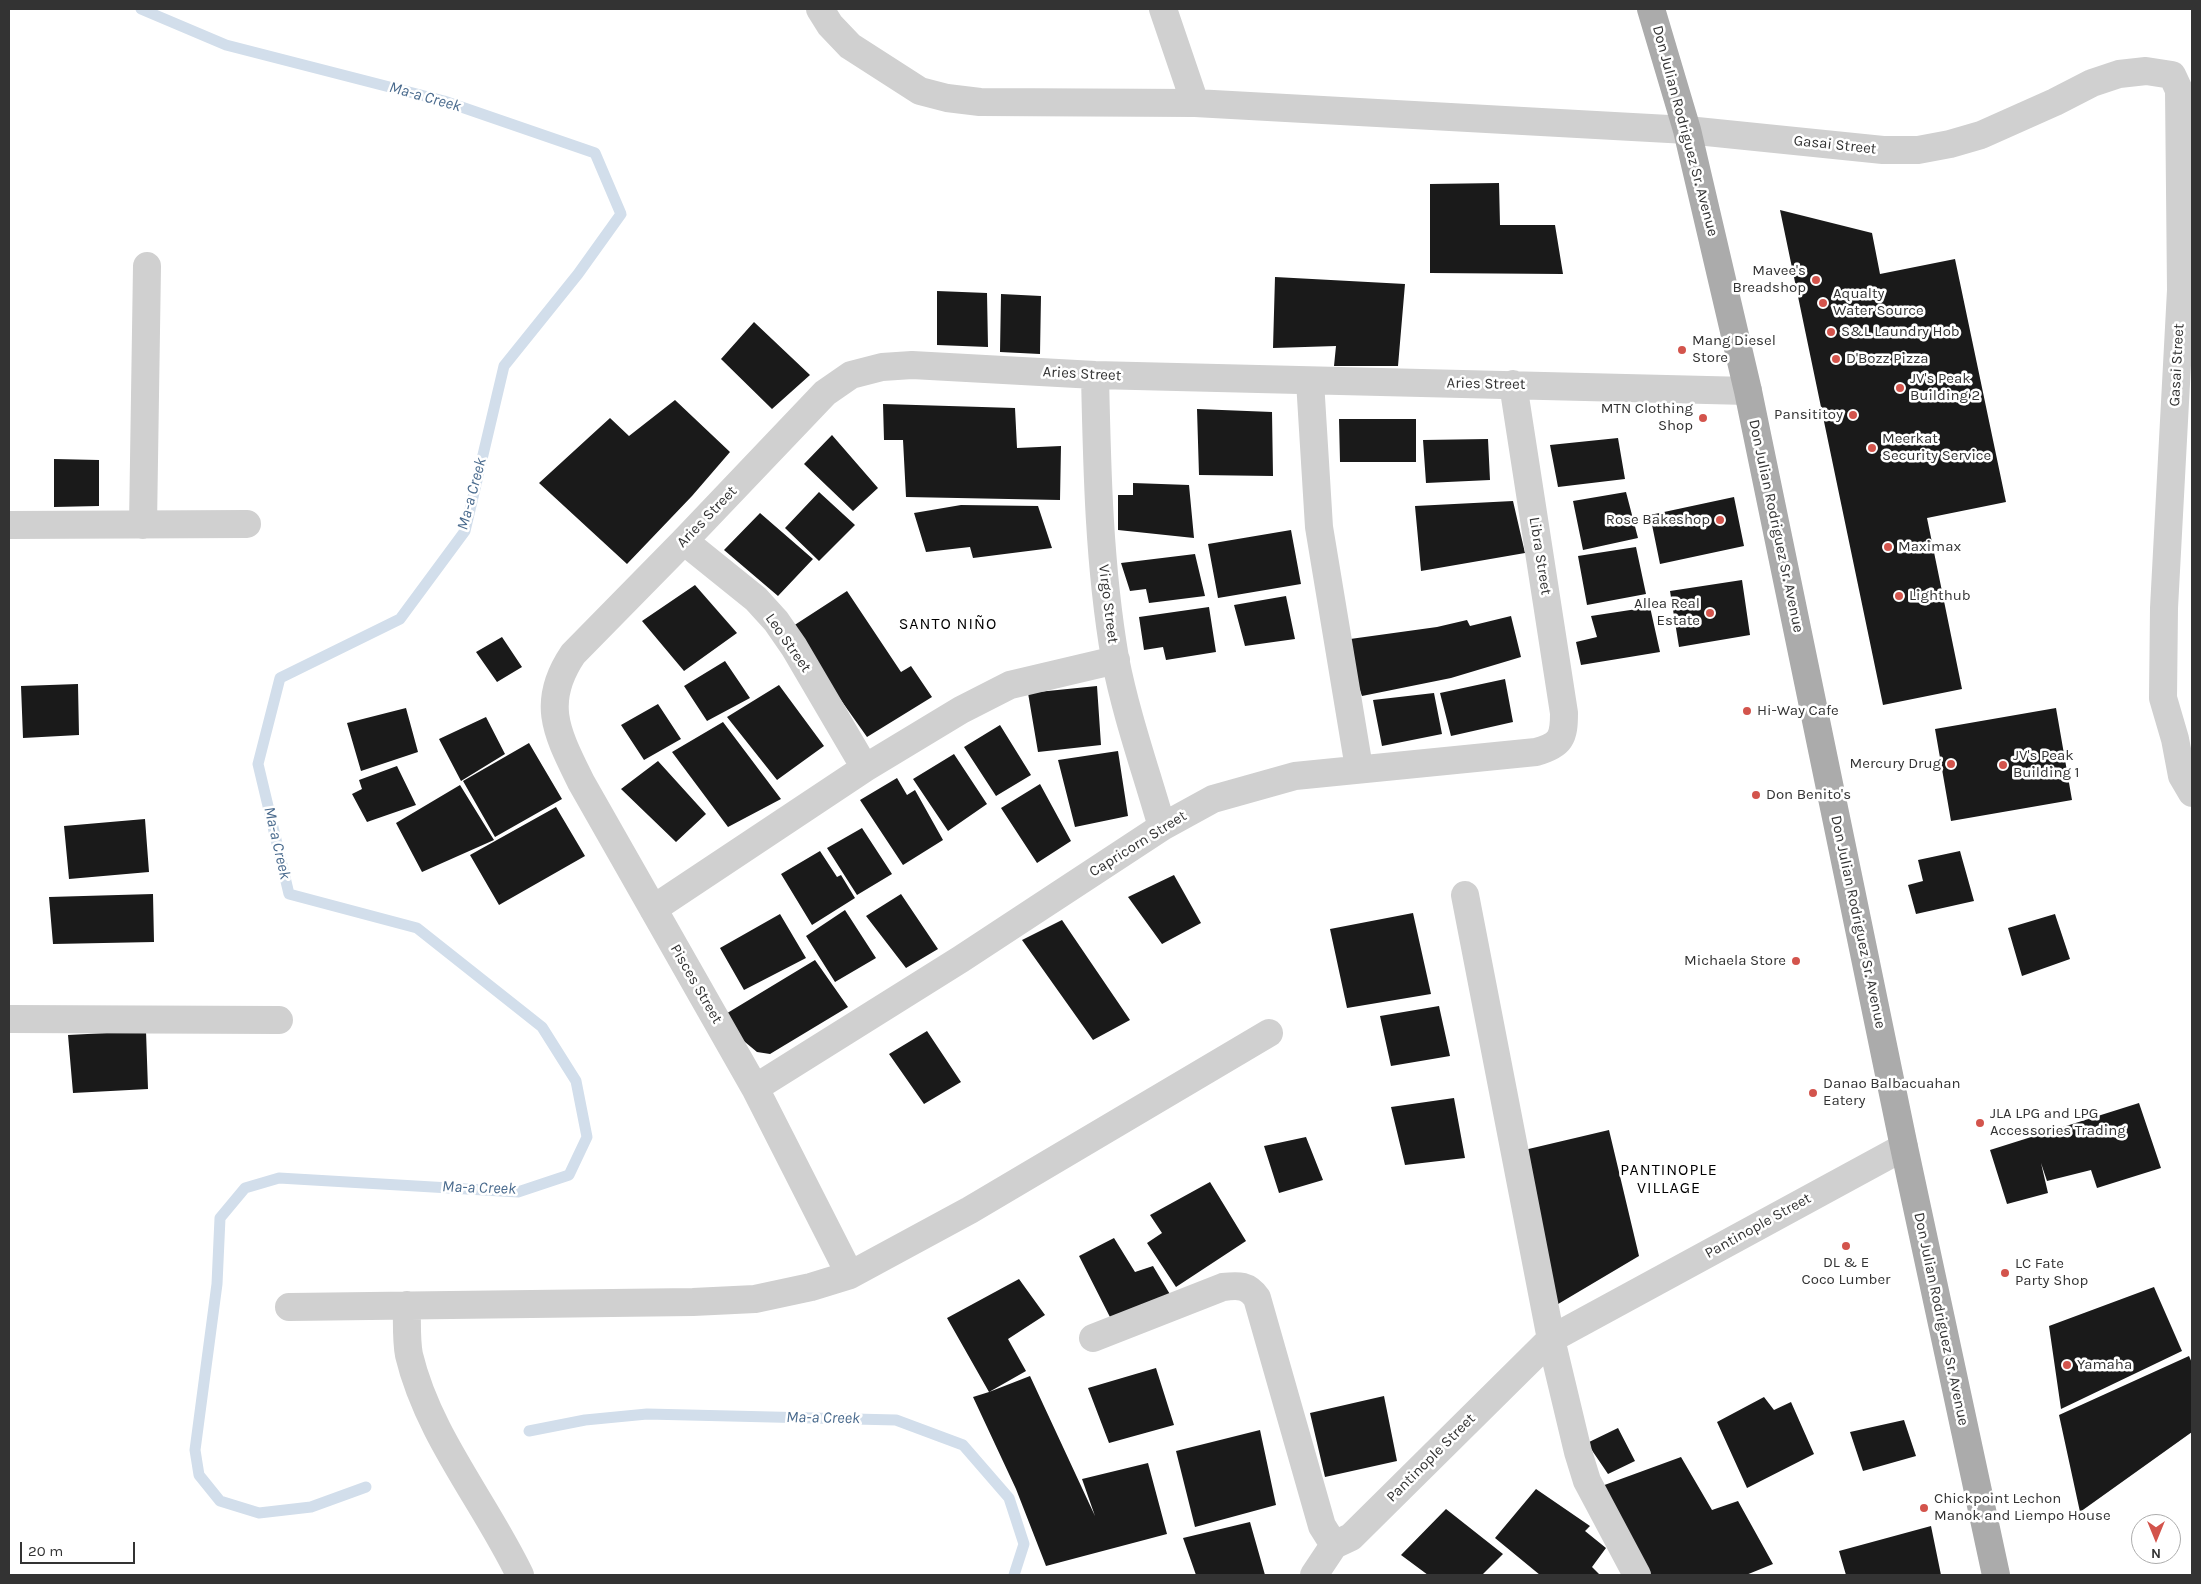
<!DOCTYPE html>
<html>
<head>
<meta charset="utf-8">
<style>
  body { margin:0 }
  #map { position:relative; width:2201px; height:1584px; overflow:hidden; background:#fff; font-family:Karla,sans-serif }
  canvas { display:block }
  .frame { position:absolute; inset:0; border:10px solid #333; pointer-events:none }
  .north { position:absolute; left:2131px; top:1514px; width:50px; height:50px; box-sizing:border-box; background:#fff; border:1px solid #adadad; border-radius:50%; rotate:180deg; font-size:14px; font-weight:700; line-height:20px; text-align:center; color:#333 }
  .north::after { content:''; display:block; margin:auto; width:18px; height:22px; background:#d3544c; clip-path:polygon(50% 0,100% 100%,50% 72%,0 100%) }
  .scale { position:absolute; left:20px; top:1542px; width:115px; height:22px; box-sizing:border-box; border:2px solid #333; border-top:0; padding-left:6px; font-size:15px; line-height:18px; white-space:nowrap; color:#333; -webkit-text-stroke:4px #fff; paint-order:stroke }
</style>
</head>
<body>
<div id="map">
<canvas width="2201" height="1584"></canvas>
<div class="frame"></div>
<div class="north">N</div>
<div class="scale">20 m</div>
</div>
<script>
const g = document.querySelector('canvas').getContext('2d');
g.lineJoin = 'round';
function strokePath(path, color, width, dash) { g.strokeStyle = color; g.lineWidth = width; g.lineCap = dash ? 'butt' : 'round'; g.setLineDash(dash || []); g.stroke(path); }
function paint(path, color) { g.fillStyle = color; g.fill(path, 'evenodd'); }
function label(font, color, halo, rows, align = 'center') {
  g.font = font + ' Karla,sans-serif'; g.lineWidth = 5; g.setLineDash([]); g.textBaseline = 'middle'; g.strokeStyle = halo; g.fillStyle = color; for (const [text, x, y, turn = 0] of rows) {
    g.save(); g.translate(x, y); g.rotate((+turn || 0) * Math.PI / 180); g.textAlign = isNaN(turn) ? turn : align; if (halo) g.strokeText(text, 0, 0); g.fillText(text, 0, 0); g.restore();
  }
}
const stream = new Path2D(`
  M141 9 226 45 444 101 595 153 621 214 578 274 504 366 465 531 400 619 280 678 258 764 289 894 417 928 542 1027 576 1081 587 1137 569 1175 518 1192 279 1178 245 1188 220 1218 217 1284 195 1450 199 1475 220 1501 259 1513 311 1507 366 1487
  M529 1431 585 1420 647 1414 896 1420 963 1445 1009 1498 1024 1544 1014 1575`);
const building = new Path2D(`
  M1499 183 1500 225H1555L1563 274 1430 273V184Z
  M1780 210 1872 233 1880 274 1955 259 2006 502 1927 518 1962 689 1883 705Z
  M1275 277 1405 284 1398 366H1334L1336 346 1273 348Z
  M937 291 987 293 988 347 937 345Z
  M1001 294 1041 296 1040 354 1000 352Z
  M754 322 810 375 772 409 721 359Z
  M675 400 730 452 692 496 627 564 539 483 610 418 629 436Z
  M883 404 1015 408 1017 448 1061 446 1060 500 906 497 903 440H884Z
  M1197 409 1272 412 1273 476 1199 475Z
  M1339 419H1416V462H1340Z
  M832 435 878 488 853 511 804 464Z
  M1618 438 1625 479 1558 487 1550 445Z
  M1488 439 1490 480 1426 483 1423 440Z
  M54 459 99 460V506L54 507Z
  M1133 483 1189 485 1194 538 1118 530V495H1133Z
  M819 492 855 525 819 561 785 528Z
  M1626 492 1638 538 1583 550 1573 501Z
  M1734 497 1744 546 1660 564 1650 515Z
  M1513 501 1525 553 1421 571 1415 506Z
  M961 505 1038 506 1052 548 973 558 970 547 926 552 914 513Z
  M760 513 813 559 778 596 724 550Z
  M1291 530 1301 584 1218 598 1208 544Z
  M1636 547 1646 594 1587 605 1578 556Z
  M1195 554 1205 596 1149 603 1146 589 1130 591 1121 563Z
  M1742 580 1750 635 1679 647 1670 591Z
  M695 585 737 633 684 671 642 621Z
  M847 591 901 672 911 666 932 697 867 737 790 628Z
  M1286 596 1295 639 1245 646 1234 605Z
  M1209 607 1216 652 1166 660 1163 647 1144 650 1139 617Z
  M1650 607 1660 652 1581 665 1576 642 1597 637 1591 616Z
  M1511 616 1521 657 1451 678 1362 696 1343 640 1437 627 1467 620 1470 626Z
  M502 637 522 667 497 682 476 652Z
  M725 661 750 698 707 721 684 686Z
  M1505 679 1513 722 1451 736 1440 693Z
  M78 684 79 735 23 738 21 686Z
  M779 685 824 746 777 780 727 717Z
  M1097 686 1101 745 1038 752 1028 693Z
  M1434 693 1442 734 1382 746 1373 700Z
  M658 704 681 739 644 760 621 725Z
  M406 708 418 752 361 771 347 723Z
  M2056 708 2072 800 1951 821 1935 729Z
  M486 717 505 754 461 781 439 739Z
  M723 722 781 799 728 827 672 752Z
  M1000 725 1031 775 996 796 964 747Z
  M529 743 562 799 495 837 463 781Z
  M1118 751 1128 816 1075 827 1058 760Z
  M954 754 987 804 948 831 913 779Z
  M658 761 706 814 676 842 621 789Z
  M397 766 416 805 367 822 352 794 362 789 359 780Z
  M897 778 907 795 915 790 943 840 903 865 860 800Z
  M1040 784 1071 841 1037 863 1001 808Z
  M460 785 494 840 422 872 396 823Z
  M556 807 585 856 499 905 470 855Z
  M145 819 149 872 69 879 64 826Z
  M862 828 892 874 857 895 827 848Z
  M820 851 837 877 841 875 855 898 812 925 781 874Z
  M1960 851 1974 901 1916 914 1908 885 1923 881 1918 860Z
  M1174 875 1201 923 1162 944 1128 897Z
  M153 894 154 942 53 944 49 897Z
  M901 894 938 949 906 968 866 916Z
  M845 910 876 958 835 982 806 936Z
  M1413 913 1431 994 1347 1008 1330 929Z
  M780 914 806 958 744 990 720 948Z
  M2055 914 2070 959 2022 976 2008 928Z
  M1062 920 1130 1020 1093 1040 1022 940Z
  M815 960 848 1007 770 1054 757 1052 739 1037 724 1015Z
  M1439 1006 1450 1056 1391 1066 1380 1016Z
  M146 1031 148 1089 73 1093 68 1035Z
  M927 1031 961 1082 924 1104 889 1054Z
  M1454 1098 1465 1158 1405 1165 1391 1107Z
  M2139 1103 2161 1168 2097 1188 2091 1170 2047 1181 2041 1163 2048 1193 2007 1204 1990 1150Z
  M1609 1130 1639 1256 1553 1307 1520 1151Z
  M1306 1137 1323 1180 1279 1193 1264 1146Z
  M1210 1182 1246 1241 1176 1287 1147 1243 1162 1233 1150 1215Z
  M1114 1238 1135 1272 1153 1266 1171 1296 1113 1323 1079 1256Z
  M1019 1279 1045 1315 1008 1339 1026 1371 989 1392 1030 1376 1095 1516 1082 1479 1148 1463 1167 1534 1046 1566 1016 1489 973 1397 989 1392 947 1318Z
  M2154 1287 2182 1351 2061 1409 2049 1326Z
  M2189 1356 2192 1363V1432L2080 1512 2059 1415Z
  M1156 1368 1174 1425 1109 1443 1088 1388Z
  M1384 1396 1397 1461 1325 1477 1310 1413Z
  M1764 1397 1774 1410 1791 1402 1814 1454 1747 1488 1717 1422Z
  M1904 1420 1916 1456 1863 1471 1850 1432Z
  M1618 1428 1635 1461 1608 1474 1587 1443Z
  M1260 1430 1276 1505 1195 1527 1176 1451Z
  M1681 1457 1712 1510 1738 1501 1773 1564 1746 1575H1645L1599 1487Z
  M1536 1489 1590 1526 1585 1531 1606 1548 1592 1567 1600 1575H1540L1495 1538Z
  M1446 1509 1503 1554 1482 1575H1428L1401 1555Z
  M1250 1522 1265 1575H1196L1183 1538Z
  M1931 1526 1941 1575H1846L1839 1551Z`);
const street = new Path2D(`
  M820 9 830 25 850 46 920 91 947 98 980 102 1195 103 1687 130 1883 150H1918L1950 144 1981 135 2055 102 2092 83 2119 74 2146 71 2172 75 2179 90 2181 290 2164 608 2163 698 2175 739 2182 776 2192 793
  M1163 9 1195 103
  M1095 375C1097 470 1099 565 1115 658 1126 715 1146 771 1162 827
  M1310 381 1319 527 1359 768
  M9 525 247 524
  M143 525 147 266
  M684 541 756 599 776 621 794 647 865 768
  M1465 895 1551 1339 1578 1452 1587 1481 1637 1575
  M653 909 865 768 961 710 1010 685 1116 660
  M9 1019 279 1020
  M755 1088 961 959 1162 827 1213 799 1295 776 1536 752C1561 745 1564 738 1564 713L1513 384
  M850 1275 755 1088 581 782C557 733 540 703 573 654L684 541 825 393 851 375 882 367 912 365 1095 375 1748 391
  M407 1305C407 1321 406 1339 409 1355 428 1435 485 1502 520 1575
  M289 1307 693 1302 755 1299 811 1287 850 1275 970 1210 1269 1033
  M1093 1338 1223 1287C1239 1285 1248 1285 1257 1298L1322 1526 1334 1545
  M1334 1545 1351 1537 1551 1339 1904 1147
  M1314 1575 1334 1545`);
const primary = new Path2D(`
  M1651 9 1687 130 1748 391 1904 1147 1996 1575`);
const markers = [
  [1816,280,5,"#d3544c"],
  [1823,303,5,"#d3544c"],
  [1831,332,5,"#d3544c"],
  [1682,350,5,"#d3544c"],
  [1836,359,5,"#d3544c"],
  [1900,388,5,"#d3544c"],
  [1853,415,5,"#d3544c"],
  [1703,418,5,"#d3544c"],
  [1872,448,5,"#d3544c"],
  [1720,520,5,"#d3544c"],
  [1888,547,5,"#d3544c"],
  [1899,596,5,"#d3544c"],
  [1710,613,5,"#d3544c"],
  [1747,711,5,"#d3544c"],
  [1951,764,5,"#d3544c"],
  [2003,765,5,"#d3544c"],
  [1756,795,5,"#d3544c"],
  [1796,961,5,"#d3544c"],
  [1813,1093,5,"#d3544c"],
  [1980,1123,5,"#d3544c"],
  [1846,1246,5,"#d3544c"],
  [2005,1273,5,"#d3544c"],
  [2067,1365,5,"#d3544c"],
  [1924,1508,5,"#d3544c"]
];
const streetNames = [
  ["Don Julian Rodriguez Sr. Avenue",1685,131,75],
  ["Gasai Street",1835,145,6],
  ["Gasai Street",2177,365,-87],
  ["Aries Street",1082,374,3],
  ["Aries Street",1486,384,1],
  ["Aries Street",707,517,-46],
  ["Don Julian Rodriguez Sr. Avenue",1776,526,78],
  ["Libra Street",1540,556,81],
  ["Virgo Street",1108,604,83],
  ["Leo Street",788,643,55],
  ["Capricorn Street",1138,844,-32],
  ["Don Julian Rodriguez Sr. Avenue",1858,922,78],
  ["Pisces Street",696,984,60],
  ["Pantinople Street",1758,1226,-29],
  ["Don Julian Rodriguez Sr. Avenue",1941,1319,78],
  ["Pantinople Street",1431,1458,-45]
];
const poiNames = [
  ["Mavee's",1806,271,"right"],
  ["Breadshop",1806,288,"right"],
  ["Aqualty",1833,294],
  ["Water Source",1833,311],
  ["S&L Laundry Hob",1841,332],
  ["Mang Diesel",1692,341],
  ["Store",1692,358],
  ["D'Bozz Pizza",1846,359],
  ["JV's Peak",1910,379],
  ["Building 2",1910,396],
  ["MTN Clothing",1693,409,"right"],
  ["Shop",1693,426,"right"],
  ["Pansititoy",1843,415,"right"],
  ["Meerkat",1882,439],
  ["Security Service",1882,456],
  ["Rose Bakeshop",1710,520,"right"],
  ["Maximax",1898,547],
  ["Lighthub",1909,596],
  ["Allea Real",1700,604,"right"],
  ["Estate",1700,621,"right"],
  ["Hi-Way Cafe",1757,711],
  ["JV's Peak",2013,756],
  ["Building 1",2013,773],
  ["Mercury Drug",1941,764,"right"],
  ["Don Benito's",1766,795],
  ["Michaela Store",1786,961,"right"],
  ["Danao Balbacuahan",1823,1084],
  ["Eatery",1823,1101],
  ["JLA LPG and LPG",1990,1114],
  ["Accessories Trading",1990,1131],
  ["DL & E",1846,1263,"center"],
  ["Coco Lumber",1846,1280,"center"],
  ["LC Fate",2015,1264],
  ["Party Shop",2015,1281],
  ["Yamaha",2077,1365],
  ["Chickpoint Lechon",1934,1499],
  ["Manok and Liempo House",1934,1516]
];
const waterNames = [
  ["Ma-a Creek",425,97,16],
  ["Ma-a Creek",472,494,-75],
  ["Ma-a Creek",277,843,77],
  ["Ma-a Creek",479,1188,2],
  ["Ma-a Creek",823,1418,1]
];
const neighbourhoodNames = [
  ["SANTO NIÑO",948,624],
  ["PANTINOPLE",1669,1170],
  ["VILLAGE",1669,1188]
];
strokePath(stream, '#d2deeb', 11);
paint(building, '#1a1a1a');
strokePath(street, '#d0d0d0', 28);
strokePath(primary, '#ababab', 28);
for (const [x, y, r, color] of markers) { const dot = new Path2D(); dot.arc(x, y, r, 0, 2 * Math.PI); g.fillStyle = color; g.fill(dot); strokePath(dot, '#fff', 2); }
label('15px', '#333', '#fff', streetNames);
label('15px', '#333', '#fff', poiNames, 'left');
label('italic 16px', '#496a8d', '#fff', waterNames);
g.letterSpacing = '1px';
label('16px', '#000', '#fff', neighbourhoodNames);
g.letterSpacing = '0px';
</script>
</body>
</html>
